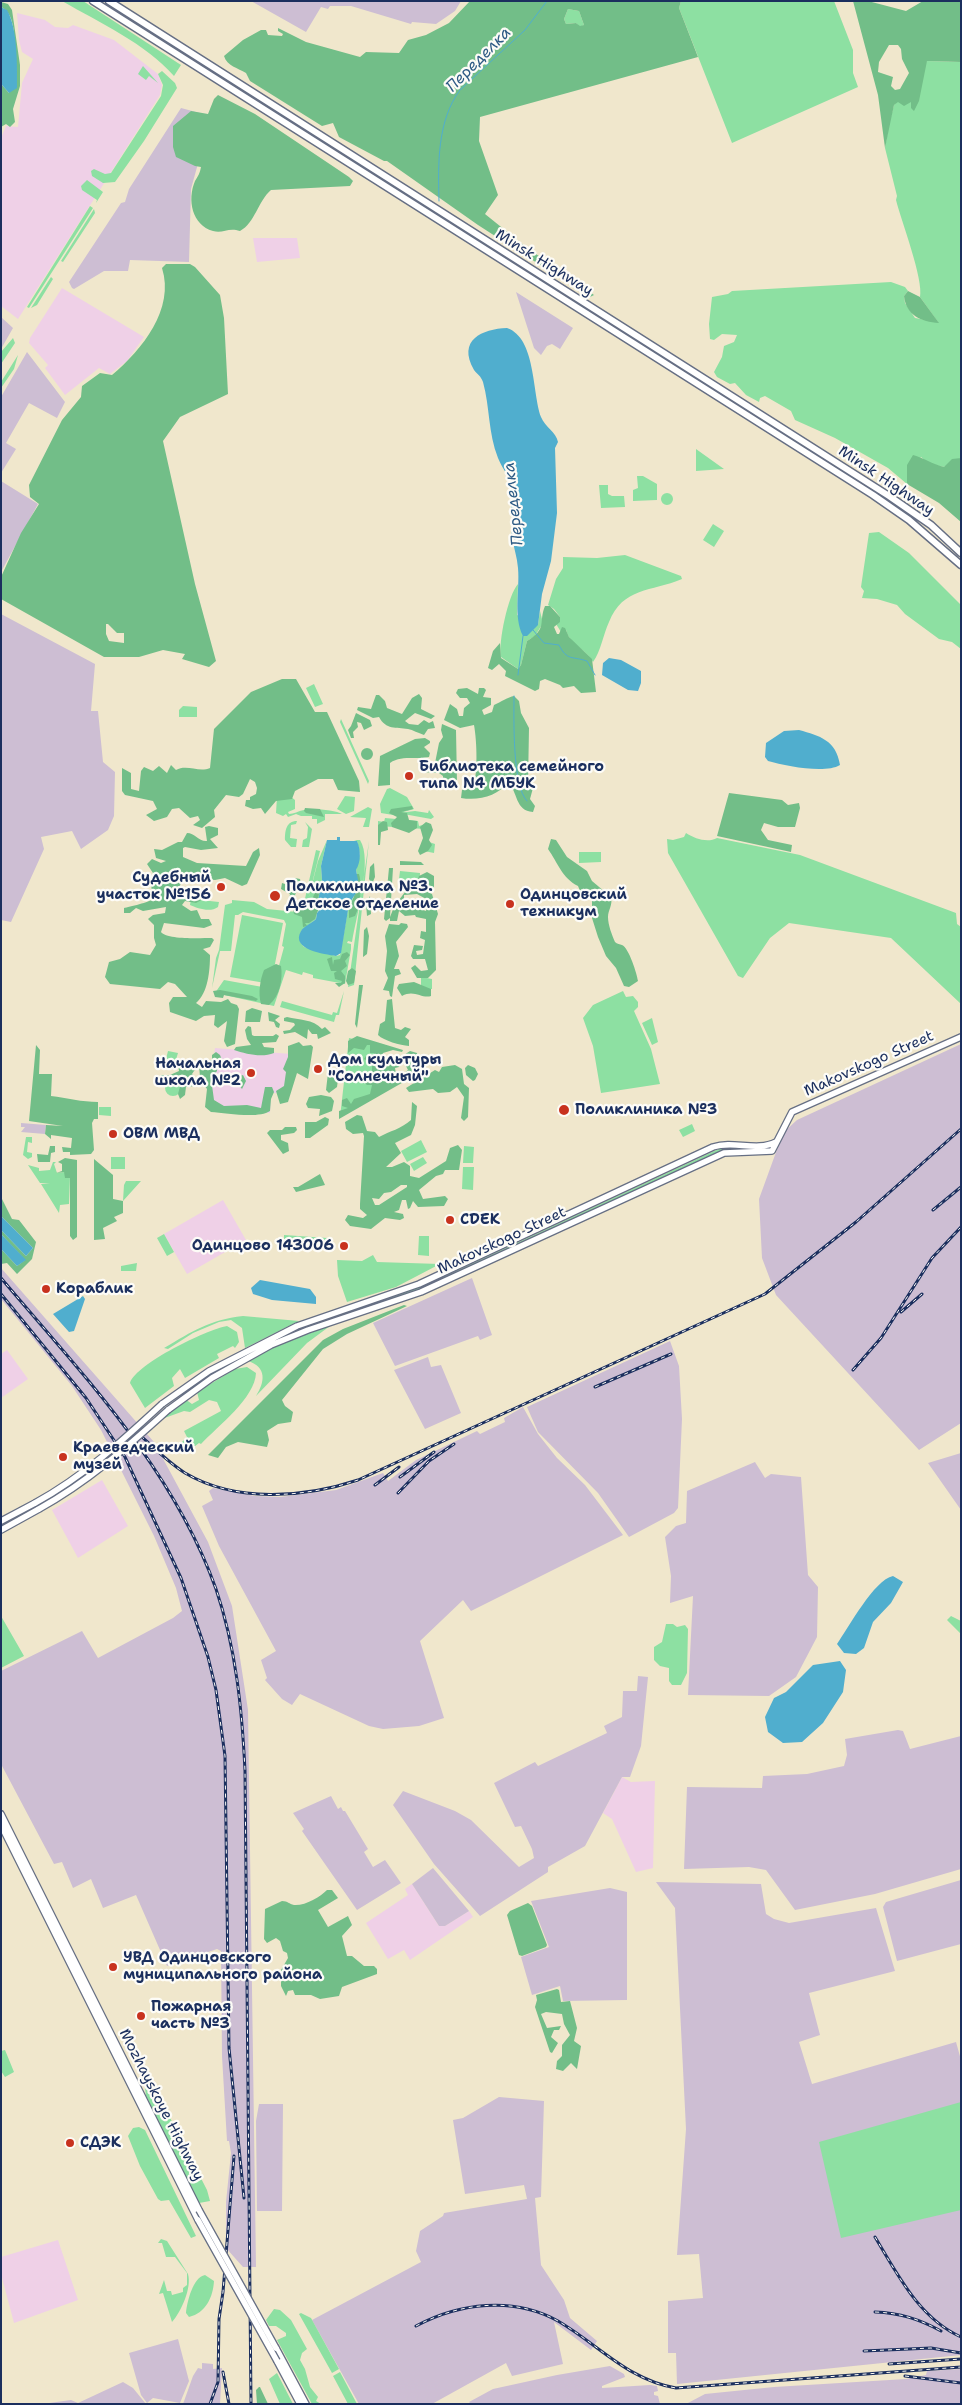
<!DOCTYPE html>
<html>
<head>
<meta charset="utf-8">
<style>
  body { margin:0 }
  #map { position:relative; width:962px; height:2405px; overflow:hidden; background:#f0e7cc; font-family:"Shantell Sans",sans-serif }
  canvas { display:block }
  .frame { position:absolute; inset:0; border:2px solid #1b2f5e; pointer-events:none }
</style>
</head>
<body>
<div id="map">
<canvas width="962" height="2405"></canvas>
<div class="frame"></div>
</div>
<script>
const g = document.querySelector('canvas').getContext('2d');
g.lineJoin = 'round';
function paint(path, color) { g.fillStyle = color; g.fill(path, 'evenodd'); }
function strokePath(path, color, width, dash) { g.strokeStyle = color; g.lineWidth = width; g.lineCap = dash ? 'butt' : 'round'; g.setLineDash(dash || []); g.stroke(path); }
function label(font, color, halo, rows, align = 'center') {
  g.font = font + ' "Shantell Sans",sans-serif'; g.lineWidth = 4.5; g.setLineDash([]); g.textBaseline = 'middle'; g.strokeStyle = halo; g.fillStyle = color; for (const [text, x, y, turn = 0] of rows) {
    g.save(); g.translate(x, y); g.rotate((+turn || 0) * Math.PI / 180); g.textAlign = isNaN(turn) ? turn : align; if (halo) g.strokeText(text, 0, 0); g.fillText(text, 0, 0); g.restore();
  }
}
const built = new Path2D(`
  M17 13 45 20 55 27 68 28 73 25 114 40 158 74 162 85 160 95 18 319 1 306V138L6 126 18 127 22 83 33 59 22 52 19 40Z
  M253 238H297L300 258 257 262Z
  M62 288 144 337 127 361 110 374 99 368 65 395 45 368 48 365 29 343 30 338Z
  M215 1048 291 1054 288 1093H271L270 1113 208 1106Z
  M223 1200 246 1240 187 1274 164 1234Z
  M7 1350 28 1379 1 1398V1354Z
  M102 1480 128 1526 78 1558 52 1510Z
  M622 1777 631 1782 655 1781 653 1868 636 1872 612 1819 603 1813Z
  M412 1884 439 1926H445L469 1911 473 1917 410 1960 404 1950 388 1959 366 1923 408 1895 405 1889Z
  M58 2240 78 2300 14 2323 1 2274V2257Z`);
const industrial = new Path2D(`
  M251 1H461L455 11 436 24 412 22 411 24 351 6H330L328 9 321 7 306 32Z
  M181 108 211 116 191 189 189 262 130 260 128 271H104L74 289 72 288 69 282 121 203 125 202 129 189Z
  M516 292 573 328 560 349 552 344 547 346 541 355 534 348Z
  M1 317 13 328 1 349Z
  M27 352 65 402 57 418 29 403 6 443 16 449 1 473V397Z
  M1 481 38 504 1 572Z
  M1 614 95 664 91 711H98L103 762 115 772 114 816 108 830 81 849 72 831 41 837 44 849 11 922 1 920Z
  M961 1044V1423L919 1450 776 1295 762 1258 759 1199 783 1133 797 1120Z
  M21 1123 46 1125 45 1134 21 1132 25 1127H21Z
  M1 1268 154 1442 208 1542 232 1606 248 1710 256 2267H243L226 2248V2202L231 2153 229 2141H227L222 2056 221 1951 217 1949 167 1966 136 1895 103 1908 91 1879 73 1888 62 1862 54 1864 1 1764V1671L82 1631 98 1658 173 1618 182 1611 176 1588 154 1536 101 1430 72 1386 1 1299Z
  M472 1278 492 1335 480 1340 478 1336 395 1366 373 1323Z
  M670 1341 679 1366 682 1419 678 1508 674 1513 629 1537 598 1493 538 1432 527 1407Z
  M428 1357 431 1367 441 1365 461 1413 425 1429 394 1370Z
  M523 1407 538 1434 557 1458 585 1485 623 1535 471 1611 463 1600 420 1641 444 1718 419 1726 383 1729 369 1726 300 1694 292 1705 282 1699 265 1680 267 1678 261 1660 276 1651 219 1546 202 1506 213 1500 209 1491 213 1488 255 1496 280 1497 336 1490 383 1473 388 1481 416 1460 477 1431 480 1434 505 1422 504 1418Z
  M961 1453V1510L928 1463Z
  M755 1462 765 1478 771 1474 801 1477 808 1575 818 1587 817 1637 796 1677 769 1696 688 1695 693 1596 670 1603 671 1576 665 1537 676 1526 686 1523 687 1491Z
  M638 1676 648 1677 641 1746 630 1777H622L585 1846 548 1867V1872L480 1916 434 1864 393 1805 403 1791 455 1811 471 1820 519 1867 534 1858 532 1849 521 1826 515 1827 494 1783 535 1762 538 1766 607 1733 604 1726 622 1717 623 1691H637Z
  M898 1730 903 1731 910 1749 961 1736V1869L875 1894 795 1910 766 1870 749 1867 684 1869 687 1787 762 1788 763 1776 807 1774 844 1766 847 1755 845 1739Z
  M331 1796 338 1809 341 1807 343 1811H345L368 1849 364 1852 373 1867 385 1860 401 1883 357 1910 302 1831 304 1829 293 1813Z
  M433 1868 469 1911 445 1926H439L412 1884Z
  M961 1880V1944L897 1961 883 1907 886 1902Z
  M656 1882 761 1884 766 1914 774 1919 789 1923 876 1908 895 1971 809 1993 820 2035 799 2042 812 2084 956 2042 961 2060V2355L677 2384 676 2353H668V2301L703 2298 699 2254 677 2255 686 2129 675 1908Z
  M610 1888 627 1892V2000L563 2001 560 1986 532 1995 521 1957 549 1947 531 1901Z
  M499 2097 544 2101 541 2197 535 2198 541 2265 564 2300 570 2318 597 2341 591 2350 554 2322 563 2364 512 2376 506 2363 432 2404H359L312 2320 421 2262 416 2251 420 2231 443 2216 444 2213 527 2199 524 2185 465 2194 453 2120 463 2118Z
  M259 2104H283L282 2211H257L256 2121Z
  M178 2339 189 2381 180 2403 153 2398 147 2403 141 2395 129 2353Z
  M202 2363 213 2364V2369L222 2368 220 2404H183L193 2376 198 2368 202 2369Z
  M610 2366 624 2374 625 2377 602 2386V2388L650 2385 657 2386 658 2391 654 2392V2395L658 2396 660 2404H471L469 2402 493 2389 557 2375Z
  M961 2369V2404H686L705 2394 774 2387 906 2379 926 2375 927 2371Z
  M123 2382 133 2388 146 2404H42L71 2400 78 2403Z`);
const green = new Path2D(`
  M62 1H83L181 65 174 76C145 43 100 23 62 1Z
  M681 1H834L853 50V73L858 87 732 143 679 8Z
  M568 9 579 11 584 25 580 27 576 23 566 24 564 19Z
  M927 61 961 62V458L944 467 929 464 921 457 907 476V484L888 468 835 438 795 420 791 411 765 396 760 398 759 402 746 395 735 383 730 384 717 377 714 372 722 357 724 346 734 342 737 335 722 334 714 340 710 339 709 324 712 297 728 294 732 291 891 282 905 287 908 291 904 296 905 303 915 318 938 322 920 297C924 280 901 220 896 200L897 196 885 148 889 124 894 105Z
  M143 66 158 83 149 76 146 80 138 74Z
  M162 71 175 83 177 88 144 141 115 182 103 183 92 176 91 171 94 169 105 174 111 173 161 96 163 85 158 74Z
  M87 180 103 192 96 203 97 200 82 190 81 186Z
  M90 206 93 208 29 308 27 307Z
  M94 209 95 213 63 262 61 261Z
  M51 277 53 279 37 305 31 308Z
  M13 338 15 343 1 364V352Z
  M18 355 14 369 1 388V382Z
  M696 449 724 469 696 471Z
  M637 476H643L657 484V500L633 501V490L638 488Z
  M599 485H608V494L612 496H624L625 507 601 508Z
  M661 499a6 6 0 1 1 12 0a6 6 0 1 1-12 0Z
  M713 524 724 531 714 547 703 540Z
  M879 532 909 553 961 605V649L952 642 939 639 905 614 897 605 877 599 862 598 864 591 861 587 869 533Z
  M625 555 681 576 682 579C651 592 623 587 609 622 603 635 601 651 593 662 586 649 570 645 566 630H561V632L556 624 560 617 554 609 548 605 556 579 563 568V557L597 558Z
  M518 584 517 615 538 625 540 611 543 623 535 636 527 641 521 665 518 669 501 657C498 643 508 595 518 584Z
  M314 684 323 704 315 707 306 688Z
  M183 706 197 707V717H179V710Z
  M341 719 369 781 368 784 340 722Z
  M390 788 407 797 414 809 393 815 381 813 380 804 387 789Z
  M290 796 295 800V809L288 812 289 814C294 814 298 811 304 810 312 808 336 810 342 814H325V820L317 824V819H312V816H301L296 814 288 817 286 814 283 816 276 813 277 797Z
  M345 796 355 797 354 811 346 814 337 809Z
  M368 807 372 809 369 827H363L366 818 350 817Z
  M429 810 434 817 431 819 398 813 415 811 428 813Z
  M385 818 418 821 419 826 429 823V842L435 844 434 853 424 851 425 829 378 826V821L384 822Z
  M297 821 296 824 291 825 290 838 297 839 296 847H291L285 840C285 831 286 821 297 821Z
  M305 822 312 829 309 847H302L303 840 307 838 308 827Z
  M686 833C695 839 708 843 717 838L800 855 956 913 957 924 961 927V1004L891 938 789 923 770 938 743 978 738 976 668 853 667 839 673 840 684 837Z
  M327 840 321 866 322 880 318 904 321 908 317 912 316 919 301 931 300 942 304 947 336 956 340 955 349 904 354 897 358 880 356 870 360 854 357 841 354 840H360C373 860 356 917 352 942L348 941 347 943 351 944V949L345 984 313 978V975L303 972 302 975 286 970 274 1006 215 993 224 980 268 988 274 984 284 947 282 946 286 924 284 920 243 912 238 915H235L231 951H220L212 988 216 958 219 950 225 905 232 903V900L254 902 267 909 297 912 304 903 316 850 320 851 307 904 318 861Z
  M369 841 354 985 348 987Z
  M579 852H601V862L579 863Z
  M400 871 420 873 419 889 398 887Z
  M191 899 219 902 218 907C210 913 197 908 190 905Z
  M242 915 283 923 271 984 230 977Z
  M421 977 432 979V989H421Z
  M344 991 339 1015H336L334 1022 280 1007 282 1001 332 1015 333 1012 337 1013Z
  M623 991 626 997 633 996 638 1002V1007L634 1011 651 1049 660 1084 601 1093 593 1046 583 1018 593 1005Z
  M652 1018 658 1042 652 1045 642 1023Z
  M349 1038 376 1044 381 1061 389 1066 398 1081 340 1117Z
  M168 1051 178 1053 174 1066 165 1063Z
  M165 1088a8 8 0 1 1 16 0a8 8 0 1 1-16 0Z
  M99 1107H111V1116L99 1115Z
  M692 1124 695 1131 683 1137 679 1130Z
  M26 1137H32V1143L28 1142 27 1152 32 1153V1157L28 1159 23 1155Z
  M421 1140 427 1152 407 1162 401 1151Z
  M464 1146 474 1147 473 1163H463Z
  M723 1147 724 1150 436 1283 376 1306 295 1331 241 1357 274 1338 295 1330 375 1304 435 1281Z
  M111 1157H125V1169H111Z
  M423 1157 427 1163 414 1171 410 1164Z
  M53 1162H56L54 1164 57 1173 64 1172 70 1177 69 1204 60 1205 59 1213 41 1184 50 1183H40L28 1165 39 1168V1171L50 1170Z
  M463 1167H474L473 1190 462 1189Z
  M126 1181H141L123 1201 124 1185Z
  M164 1234 174 1252 167 1256 157 1238Z
  M284 1235 327 1238V1248L284 1245Z
  M419 1236H429V1256L418 1255Z
  M373 1255 377 1262 440 1264 396 1287 347 1302 338 1276 337 1260 362 1261Z
  M137 1263 136 1271H121V1266Z
  M243 1316 299 1321 245 1348 242 1328 231 1320 219 1322 193 1333 168 1349 164 1348C193 1331 209 1320 243 1316Z
  M334 1323 307 1343 256 1396C265 1382 267 1367 248 1361L273 1346Z
  M227 1326 237 1332 239 1342 235 1348 233 1346 217 1354 219 1358 185 1378 180 1369 172 1378 174 1386 145 1408 130 1383C137 1363 206 1330 227 1326Z
  M247 1367 256 1373C255 1398 218 1426 201 1444L199 1443 190 1450 178 1446 187 1437 184 1431 221 1411 217 1402 209 1400 190 1412 184 1411 159 1420 185 1399 192 1404 199 1400 197 1392 235 1369Z
  M1 1616 24 1656 1 1668Z
  M951 1616 961 1621V1634L947 1620Z
  M666 1624H673L677 1627 685 1625 688 1629 687 1673 681 1685H672L669 1681V1668L660 1666 654 1660V1647L662 1642Z
  M5 2050 14 2072 5 2077 1 2071V2051Z
  M149 2087 154 2089 160 2098 207 2190 210 2201 199 2203 146 2096 145 2088Z
  M961 2102V2210L841 2238 819 2142Z
  M139 2127 145 2130 196 2236 191 2238 169 2200 161 2201 158 2199 140 2166 128 2136 133 2128Z
  M161 2239 167 2241 188 2274C192 2288 181 2312 172 2322L163 2293 159 2294 164 2280 167 2291H171L172 2295 183 2292V2288L187 2285V2273L175 2257H166L162 2243H158Z
  M205 2275 214 2281C213 2297 206 2313 189 2317L186 2313C187 2302 193 2277 205 2275Z
  M274 2309 280 2310 291 2320 307 2349 302 2353 300 2360 305 2369 310 2387 318 2397 316 2401 321 2404H312L277 2340 286 2336V2333L276 2326H269L266 2320Z
  M301 2313 311 2318 339 2369 332 2373 299 2314Z
  M340 2372 357 2404H348L333 2376Z
  M277 2373 293 2404H280L269 2379Z`);
const forest = new Path2D(`
  M470 1H681L679 8 698 57 480 117 479 141 498 195 485 214 526 247 594 295 590 297 478 225 387 161H384L339 137 333 123 322 126 250 81 246 73C238 68 227 66 224 56L243 40 261 30H266L268 35 282 36 283 34 278 31V28L306 42 360 57 366 52 399 53 408 40 426 35 449 23ZM568 9 579 11 584 25 580 26 576 23 566 24 564 19Z
  M853 1H868L906 11 923 1H961V62L927 61 919 101 914 111 911 108V102L904 106 898 102 894 105 885 148 878 95ZM889 45H898L901 49 902 59 909 73 900 89 895 90 891 86 893 77 878 72 879 62Z
  M1 2 8 4 12 10 20 65V86L13 109 15 122 10 127 6 124 1 127V77L2 85 9 93C12 74 23 16 1 7Z
  M218 95 255 114 349 177 353 181 350 186 271 190C258 201 255 223 240 231 228 227 223 234 213 231 192 225 187 200 195 181 198 176 200 173 201 167L195 166 176 157 173 147V126L191 111 208 114 214 99Z
  M166 264H190L195 267 220 295 224 318 228 394 180 417 163 441 195 584 216 661 209 667 182 659 185 654 163 650 139 657H104L1 599V577L21 533 39 504 30 497 29 485 62 420 81 397 82 386 100 373 112 375C142 350 175 309 162 268ZM108 624 117 633H124V643L109 641 106 634V624Z
  M908 291 920 297 939 323C921 322 906 315 904 296Z
  M913 455C924 458 932 464 944 467L952 459 961 458V522L939 503 907 484V465Z
  M545 606H550L560 617V622L554 627 557 634H559L562 627 565 628 569 637 592 659 596 692 581 693 574 686 563 688 560 685 545 679 540 681 539 689 535 691 505 676 506 671 499 664 492 670 488 668 493 651 500 643 501 658 518 669 521 665 527 641C548 628 538 623 545 606Z
  M282 679H296L315 712H327L359 781 360 792 338 790 333 779H318L295 791 292 799 276 801 265 814 261 808 253 809 245 806 246 800H250V797L256 794 257 788 255 782 250 779 243 794 239 797 226 795 214 810 215 817 202 828 193 825 200 820 198 816 190 818 179 808 172 809 167 817 154 821 146 815 157 809 153 801 125 795 122 791V768L131 773V789L139 791 141 771 144 767 153 771 159 766 167 773 171 765 176 770C187 764 199 773 210 768L214 729 251 692Z
  M467 688 478 694 479 688H484L486 690 483 697 491 698V705L482 710 484 715 492 712 494 705C501 702 508 697 514 696L519 701 521 713 529 728 528 784 533 788 530 799 535 806 533 812C515 811 518 792 508 782 498 796 479 801 461 798L462 790 467 787 473 789C478 773 477 742 474 725L460 728 444 720 450 704 457 709 459 716H463L464 708 470 703 467 698H460L456 693 458 689Z
  M419 694 422 698 421 709 435 716 431 719 415 713 405 721 409 724 418 725 424 720 429 723 433 721 435 728 428 729 424 735C418 733 413 730 408 729 396 727 386 730 379 717L373 718 357 710 358 707 371 709 376 695H379L385 701 387 708 402 714 412 698Z
  M356 713 370 720 372 726 364 730 361 723 357 722 358 727 353 732 354 738H351L348 730 351 726Z
  M442 724 456 730 457 783 448 788 443 784V776L439 773 422 772 421 763 428 765 435 763 439 743 443 737 441 730Z
  M425 738 430 741V743L424 747 430 753 429 757C416 760 402 755 390 763V785L378 786 380 756 415 739Z
  M361 754a6 6 0 1 1 12 0a6 6 0 1 1-12 0Z
  M729 793 782 800 788 805 799 803 800 808 795 827H778L764 823 761 830 768 840 792 845 791 852 717 836Z
  M412 806 413 809 401 812 407 813 409 820 417 821V828L409 833 392 827 391 823 397 817 389 813 391 809Z
  M305 808 320 809 324 817 306 813 304 811Z
  M383 821 387 822 388 830 381 832 380 845H378V825Z
  M426 822 431 824 433 830 429 840 432 845 428 851 420 855 418 851 423 838 420 827Z
  M209 826 218 828V835L210 839 218 848 201 850 185 847 183 848V857L197 863 246 866 253 852 259 848 260 855 247 884 242 886 225 878 215 880 182 877 180 886 184 896 190 894 193 898 198 894 205 898 196 903 185 901 182 905 191 911 197 910 201 919H209L212 925 204 928 164 923 161 932C167 940 201 938 212 938L214 940 210 947 203 949 210 955C210 971 208 993 196 1003L202 1007 206 1001 221 1002 228 999 231 1003 237 1005 239 1009 235 1044 227 1047 224 1041 227 1021 218 1028 214 1025 215 1015 204 1016 196 1021 170 1012 169 1003 173 997H187L175 984 168 982 160 989 110 984 105 977 109 962 120 959 130 952 150 955 156 945 154 938V925L148 919 153 915 165 913 166 907 143 911 136 908 130 913H124V908C129 907 150 902 153 899L151 884 153 873 147 864 152 859 161 863 166 861 156 858 154 849 162 850 178 842H182L187 833C195 833 199 842 207 841L205 827Z
  M551 839 556 840 567 857 587 871 592 881 611 897C613 905 608 910 608 917 608 925 612 935 615 942 617 944 620 944 622 945 629 948 637 974 638 981L629 987 624 986 616 968 606 956 598 937 592 918V898L582 896 578 886C562 878 558 863 548 849Z
  M400 861 421 862 424 865H400Z
  M374 863 375 877 372 884 369 879 370 867Z
  M389 868H393L390 917 396 902 401 905 412 907 419 904 420 909 426 911 428 900 417 894 404 895V900H399L405 892 424 889 432 894 438 914 435 922 436 970 428 978H417L411 968 415 965 421 971 428 970 425 959H413L411 956 414 945 423 946 422 950 416 951 417 955 423 954 425 940 420 938 421 931 426 932V919L416 917 415 915 405 916 399 911 397 921H390V918L386 921 384 919Z
  M427 872 434 876V891L418 879 419 876Z
  M355 874H359C362 883 358 891 361 902L355 916 349 918V906C355 899 358 884 355 874Z
  M295 878 300 879 301 883 292 901 289 899 290 894 281 889 282 883 291 886 287 880Z
  M316 891 319 894 317 902 319 907 315 919 309 923H305L307 926 303 927 302 917 294 914 293 910 299 908 303 902H307L308 907H312V899Z
  M370 896 371 914 367 916 366 904Z
  M401 923 407 924 408 927 396 942 399 956 394 969H399L401 974 395 976 392 997 390 996 389 991 383 990 388 978 385 971 387 951 385 936 389 924 399 925Z
  M367 927 369 936 367 954 363 957 364 930Z
  M347 952 350 955 345 961 347 966 341 971 345 976V983L339 987 335 983H341L342 981 335 979 334 973 337 971H331L327 959 332 957 333 965 334 960 340 959 342 954Z
  M276 964 281 966C283 979 280 996 269 1005L261 1004C258 993 260 980 264 970Z
  M352 968 356 971 354 983 348 985 346 981 348 971Z
  M414 982 431 989V996C422 999 414 989 402 996L397 988 399 984Z
  M359 985H363L357 1028 355 1024Z
  M220 990 252 996 258 999 256 1001 224 995 223 998 215 997 213 991Z
  M392 999 395 1028 401 1030 405 1027 411 1029 405 1037 409 1040V1046C400 1045 384 1041 378 1035L380 1024 385 1021 387 1000Z
  M252 1008 262 1011 260 1022H245L246 1011Z
  M268 1012 280 1016 275 1020 280 1024 279 1028 276 1027 274 1022 269 1021Z
  M287 1017C299 1020 313 1019 322 1029L325 1027 331 1033 318 1039 317 1034H312L308 1029 307 1039 295 1032 284 1034 283 1031 290 1030 295 1025 294 1023 284 1021V1018Z
  M248 1026 251 1027 252 1035 254 1036H273L276 1034 279 1036 276 1042 262 1043 264 1047 274 1048V1053C262 1058 246 1054 234 1050L236 1047 251 1045 247 1039 245 1030Z
  M357 1036 403 1050 402 1052 393 1050 383 1053 385 1066 394 1061 400 1063 399 1067 395 1068 396 1074 400 1076 408 1070 403 1060 404 1055 410 1051 417 1053 421 1072 339 1119V1111L348 1108 342 1106V1100L347 1098 351 1104 354 1099 370 1094 372 1085H367L364 1082 368 1077 383 1079 386 1077 383 1070 381 1073H372V1064L364 1059 366 1056H375L374 1053H370V1045H367L364 1050 354 1048 348 1053V1041Z
  M299 1042 303 1046 311 1045 313 1047 308 1079 297 1073 288 1102 280 1104 276 1091 284 1086 286 1072 283 1069 288 1057V1046Z
  M36 1045 40 1050 39 1074H52L51 1096C67 1098 82 1102 98 1102V1119H94L92 1123 94 1150 91 1154 70 1155V1152H63L62 1147 71 1148 72 1138 51 1135V1139L45 1134 46 1125 63 1126 29 1121Z
  M216 1052 220 1055 222 1060 217 1064V1071L211 1078 214 1100 224 1106 247 1105 261 1108 265 1087H272L274 1092 271 1099 270 1111C258 1119 226 1113 211 1112L205 1107 207 1089 204 1085 186 1087 185 1095 180 1099 178 1094 181 1083 160 1079 161 1075H170L179 1071 178 1064 183 1061 189 1066 196 1065V1068L192 1074 195 1078H198L200 1077 199 1065 205 1060H212V1055Z
  M455 1065 462 1069 464 1084 469 1088 468 1117 464 1121 461 1118 464 1097 457 1087 450 1092 438 1093 433 1089 409 1092 406 1088 435 1070 439 1072 442 1067Z
  M468 1065 475 1068 478 1074 475 1080 473 1081 466 1075 465 1068Z
  M333 1070 339 1072 337 1087 329 1093 326 1090 328 1073Z
  M243 1075 246 1081 242 1089 236 1081 230 1079Z
  M321 1095 331 1097 334 1101 332 1111 319 1116 320 1109 308 1108 306 1104 309 1097Z
  M412 1102 417 1106 415 1125 411 1135 395 1143 401 1153 386 1167H392L404 1162 410 1166V1176L419 1178 446 1161 450 1148 458 1145 462 1150 459 1170H445L443 1174 436 1176 419 1190 423 1199 445 1196 448 1199 444 1206 418 1207 413 1201 410 1208 408 1209 406 1200H402L399 1210 394 1212 403 1214 404 1218 400 1220 385 1218 371 1229 350 1226 345 1220 348 1215 363 1218 367 1215 360 1209V1204L364 1136 363 1133 353 1134 346 1129 345 1122 357 1115 362 1116 367 1131 375 1132 379 1137C390 1131 401 1129 411 1120ZM401 1185H407V1187L379 1205H375L372 1198 379 1199 384 1193 391 1192Z
  M325 1117 329 1119 328 1125 310 1138H305V1122H316Z
  M285 1127H296L297 1130 294 1133 281 1135V1140L288 1143 289 1151 283 1154 267 1133 270 1130H282Z
  M50 1146H55V1152L51 1153 50 1162H38L37 1154 48 1155Z
  M65 1158 77 1160V1237L73 1240 70 1236V1178H65L64 1172 56 1173 62 1171V1164L58 1162Z
  M94 1159 113 1175V1199L123 1201V1213L114 1217 117 1221 103 1228 105 1239 94 1240Z
  M320 1174 325 1185 296 1192 293 1187H298Z
  M1 1197 12 1219 19 1220 36 1242 32 1259 17 1274 7 1263 1 1264V1249L17 1266 25 1260 1 1234V1230L26 1256 33 1248 1 1216Z
  M404 1305 407 1306 347 1334 323 1349 282 1400 285 1406 293 1412 291 1422 278 1424 267 1431 269 1440 267 1447 238 1442 226 1447 218 1458 208 1455 323 1340 343 1329Z
  M327 1890H332L338 1898 318 1910 328 1927 348 1916 352 1925 342 1936 347 1956H352L364 1966H374L377 1969V1974L342 1987 339 1996 320 1999 311 1995H295L293 1990 288 1991 286 1996 281 1986V1970L288 1958 287 1953 283 1951 280 1941 276 1938 267 1943 264 1939 265 1909 282 1901C288 1901 289 1904 294 1905 305 1906 320 1897 327 1890Z
  M528 1903 532 1906 547 1945 546 1947 522 1956 519 1955 507 1915 510 1911Z
  M557 1989 559 1990 561 2002 570 2001 577 2028 574 2041 581 2046 577 2069 571 2063 563 2071 556 2069 557 2061 562 2056V2045L570 2035 564 2024 562 2014 546 2012 541 2014 547 2028 561 2026 559 2030H554L551 2037 558 2043 552 2053 550 2052 535 2007 537 2000 536 1995Z
  M259 2387H260L268 2404H257L256 2390Z`);
const water = new Path2D(`
  M1 7 7 10C18 29 17 66 17 88L9 93 2 85 1 77Z
  M507 328C536 338 532 392 541 417 545 427 556 432 558 442L555 448 557 513 551 561 542 594 538 625 527 636H523C513 616 520 590 518 568 517 557 514 548 512 538 510 527 515 521 511 507 521 490 504 473 498 458 488 433 490 407 483 382 481 376 477 374 474 370 457 340 482 329 507 328Z
  M609 658 621 660 641 671V683L638 691 628 690 602 675 603 663Z
  M799 730C820 736 836 740 840 765 825 774 786 766 768 761L765 757 766 743 784 731Z
  M337 837H340V841H357C361 850 361 862 356 870L358 880 356 893 349 904 341 953 336 956C325 954 290 950 301 931 303 927 312 923 316 919L317 913 321 908 318 901 322 880 321 866 327 840H337Z
  M1 1216 33 1248 26 1256 1 1230Z
  M1 1234 26 1260 17 1266 1 1249Z
  M260 1280 310 1289 316 1297V1304L272 1300 253 1294 251 1288Z
  M83 1296 85 1299 74 1331 69 1332 53 1314Z
  M893 1576 903 1582 891 1603 873 1622 864 1648 856 1654 844 1653 837 1644C849 1627 874 1580 893 1576Z
  M840 1661 846 1670 843 1692 823 1723 802 1742 783 1743 768 1732 765 1717 774 1698 786 1692 813 1665Z`);
const stream = new Path2D(`
  M439 201C438 164 437 121 460 90L525 30 547 1
  M533 630 544 643 559 645C567 661 572 656 587 661L595 675
  M518 675 523 636
  M514 696C514 718 512 786 527 801`);
const major = new Path2D(`
  M162 1404 209 1371 297 1326 419 1284 713 1147C734 1140 756 1152 776 1142
  M168 1410 212 1378 271 1345 308 1330 421 1292 724 1153 772 1151 792 1112 961 1037
  M1 1521 35 1503
  M1 1530 39 1509
  M1 1814 199 2210
  M1 1825 198 2220
  M276 2348 306 2404
  M277 2361 300 2404`);
const highway = new Path2D(`
  M93 1 873 495 909 520 961 565
  M109 1 889 496 931 525 961 553`);
const rail = new Path2D(`
  M933 1210 961 1187
  M1 1278C82 1374 173 1468 216 1589 236 1648 242 1709 245 1771L251 2404
  M1 1294 86 1398 125 1457 181 1578 208 1657 216 1690 225 1756 229 2048 244 2198
  M901 1312 922 1294
  M853 1370 881 1338 932 1258 961 1227
  M595 1387 671 1354
  M141 1436C155 1449 169 1463 185 1473 236 1503 304 1498 358 1480L765 1294 856 1222 961 1129
  M400 1477 434 1452
  M375 1485 399 1467
  M398 1493 429 1461 454 1444
  M875 2237C898 2275 919 2318 961 2337
  M875 2312C900 2313 919 2319 941 2331
  M416 2326C459 2303 513 2296 558 2321 599 2345 628 2380 676 2388L961 2367
  M864 2351 931 2348 961 2353
  M889 2364 961 2359
  M223 2372 229 2404
  M905 2376 961 2383
  M210 2404 218 2382 219 2319 223 2292 234 2156`);
const majorBridge = new Path2D(`
  M35 1503C84 1476 122 1441 162 1404
  M39 1509C89 1481 126 1448 168 1410
  M199 2210 276 2348
  M198 2220 277 2361`);
const markers = [
  [409,776,5,"#c8321e"],
  [221,887,5,"#c8321e"],
  [275,896,6,"#c8321e"],
  [510,904,5,"#c8321e"],
  [318,1069,5,"#c8321e"],
  [251,1073,5,"#c8321e"],
  [564,1110,6,"#c8321e"],
  [113,1134,5,"#c8321e"],
  [450,1220,5,"#c8321e"],
  [344,1246,5,"#c8321e"],
  [46,1289,5,"#c8321e"],
  [63,1457,5,"#c8321e"],
  [113,1967,5,"#c8321e"],
  [141,2016,5,"#c8321e"],
  [70,2143,5,"#c8321e"]
];
const streetNames = [
  ["Minsk Highway",544,263,32],
  ["Minsk Highway",886,481,34],
  ["Makovskogo Street",869,1064,-24],
  ["Makovskogo Street",502,1241,-25],
  ["Mozhayskoye Highway",161,2105,63]
];
const poiNames = [
  ["Библиотека семейного",419,767],
  ["типа N4 МБУК",419,784],
  ["Судебный",211,878,"right"],
  ["участок №156",211,895,"right"],
  ["Поликлиника №3.",286,887],
  ["Детское отделение",286,904],
  ["Одинцовский",520,895],
  ["техникум",520,912],
  ["Дом культуры",328,1060],
  ["\"Солнечный\"",328,1077],
  ["Начальная",241,1064,"right"],
  ["школа №2",241,1081,"right"],
  ["Поликлиника №3",575,1110],
  ["ОВМ МВД",123,1134],
  ["CDEK",460,1220],
  ["Одинцово 143006",334,1246,"right"],
  ["Кораблик",56,1289],
  ["Краеведческий",73,1448],
  ["музей",73,1465],
  ["УВД Одинцовского",123,1958],
  ["муниципального района",123,1975],
  ["Пожарная",151,2007],
  ["часть №3",151,2024],
  ["СДЭК",80,2143]
];
const waterNames = [
  ["Переделка",479,60,-45],
  ["Переделка",514,504,-96]
];
paint(built, '#efd0e7');
paint(industrial, '#cdbed3');
paint(green, '#8de0a2');
paint(forest, '#72be88');
paint(water, '#50aece');
strokePath(stream, '#50aece', 1);
strokePath(major, '#666f84', 8);
strokePath(highway, '#666f84', 9);
strokePath(major, '#fff', 5.5);
strokePath(highway, '#fff', 6);
strokePath(rail, '#1b2f5e', 3);
strokePath(rail, '#fdfcf7', 1, [4]);
strokePath(majorBridge, '#666f84', 8, []);
strokePath(majorBridge, '#fff', 5.5);
for (const [x, y, r, color] of markers) { const dot = new Path2D(); dot.arc(x, y, r, 0, 2 * Math.PI); g.fillStyle = color; g.fill(dot); strokePath(dot, '#fdfcf7', 2); }
label('15px', '#1b2f5e', '#fdfcf7', streetNames);
label('bold 15px', '#1b2f5e', '#fdfcf7', poiNames, 'left');
label('italic 16px', '#2e5b85', '#fdfcf7', waterNames);
</script>
</body>
</html>
